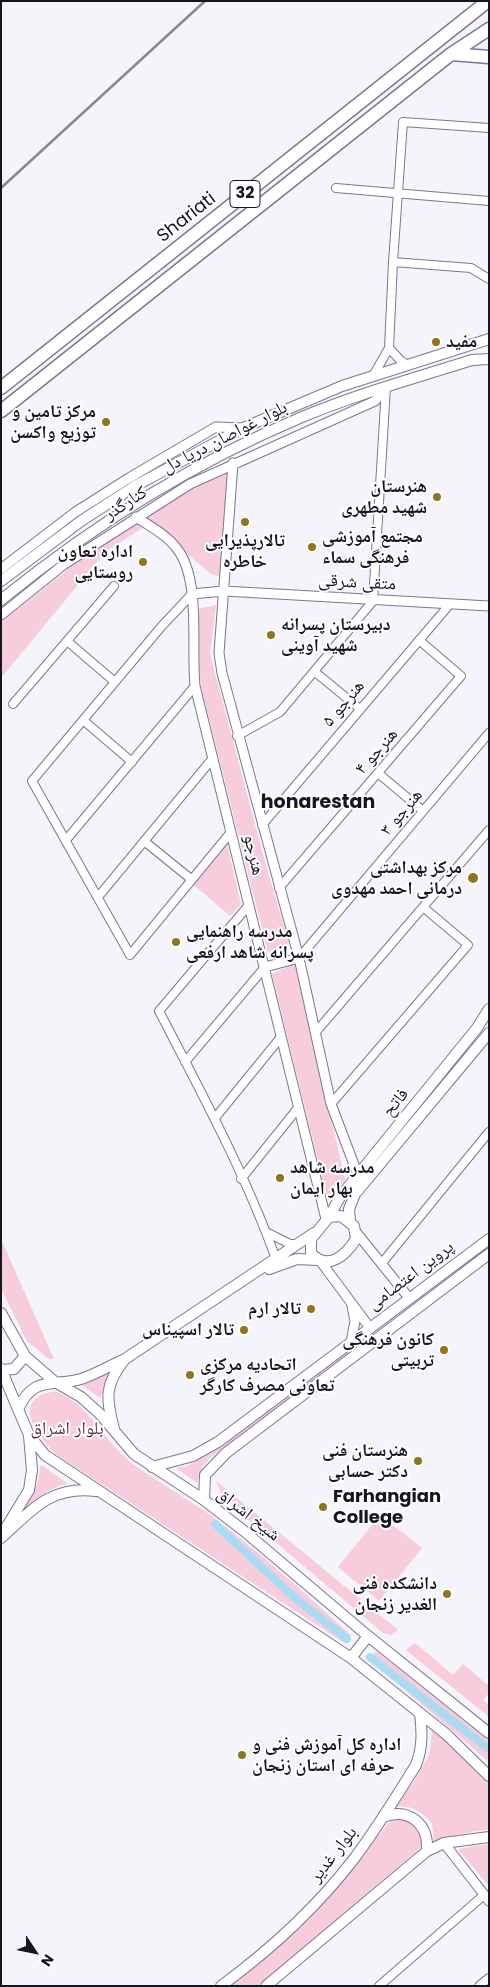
<!DOCTYPE html>
<html>
<head>
<meta charset="utf-8">
<style>
  body { margin:0 }
  #map { position:relative; width:490px; height:1987px; overflow:hidden; background:#f4f4fa; font-family:Poppins,sans-serif }
  canvas { display:block }
  .frame { position:absolute; inset:0; border:2px solid #171520; pointer-events:none }
  .north { position:absolute; left:10px; top:1927px; width:50px; height:50px; -webkit-text-stroke:4px #fff; paint-order:stroke; rotate:124deg; font-size:14px; font-weight:700; line-height:20px; text-align:center; color:#171520 }
  .north::after { content:''; display:block; margin:auto; width:18px; height:22px; background:#171520; clip-path:polygon(50% 0,100% 100%,50% 72%,0 100%) }
</style>
</head>
<body>
<div id="map">
<canvas width="490" height="1987"></canvas>
<div class="frame"></div>
<div class="north">N</div>
</div>
<script>
const g = document.querySelector('canvas').getContext('2d');
g.lineJoin = 'round';
function paint(path, color) { g.fillStyle = color; g.fill(path, 'evenodd'); }
function strokePath(path, color, width, dash) { g.strokeStyle = color; g.lineWidth = width; g.lineCap = dash ? 'butt' : 'round'; g.setLineDash(dash || []); g.stroke(path); }
function label(font, color, halo, rows, align = 'center') {
  g.font = font + ' Poppins,"Noto Naskh Arabic",sans-serif'; g.lineWidth = 4; g.setLineDash([]); g.textBaseline = 'middle'; g.strokeStyle = halo; g.fillStyle = color; for (const [text, x, y, turn = 0] of rows) {
    g.save(); g.translate(x, y); g.rotate((+turn || 0) * Math.PI / 180); g.textAlign = isNaN(turn) ? turn : align; if (halo) g.strokeText(text, 0, 0); g.fillText(text, 0, 0); g.restore();
  }
}
const green = new Path2D(`
  M222 468 228 476 221 577 211 574 150 523 105 552 1 678V622L77 562Z
  M216 605 210 654 265 862 289 943 268 952 202 691 198 660V609Z
  M227 844 241 904 230 916 194 885Z
  M295 963 345 1179 334 1194 330 1195 326 1193 272 974Z
  M1 1239 54 1359H49L27 1341 1 1289Z
  M358 1343 361 1347 210 1458 202 1467 197 1483 176 1468 187 1466 214 1452Z
  M114 1366 100 1398 83 1386 87 1383Z
  M54 1391C92 1405 103 1442 134 1465 159 1483 187 1498 213 1517 261 1553 306 1595 351 1635L346 1644 57 1455C45 1444 15 1411 39 1396 43 1393 50 1393 54 1391Z
  M41 1465 68 1484C46 1487 32 1505 16 1519L37 1485Z
  M216 1481 398 1630 391 1635 383 1633 241 1513 221 1493Z
  M380 1515 422 1548 379 1601 338 1567Z
  M415 1643 453 1675 463 1664 489 1686V1693L483 1700 489 1705V1717L406 1650Z
  M376 1651 489 1740V1762L370 1660Z
  M432 1725 489 1782V1830L475 1831 434 1841 432 1823C420 1811 412 1805 395 1807L415 1780 430 1753Z
  M397 1818 415 1821 423 1843 419 1849 258 1986H228L284 1942 391 1821Z
  M489 1844V1886L458 1849Z`);
const canal = new Path2D(`
  M215 1524 295 1598 347 1639
  M370 1657 489 1749`);
const minor = new Path2D(`
  M336 188 489 201
  M393 262 471 268 489 279
  M389 348 401 361 408 365
  M373 376 389 348 393 262 403 122 489 128
  M192 594 161 627 32 781 130 955 231 832
  M67 641 115 682
  M315 672 360 709
  M13 704 114 586
  M83 720 132 762
  M237 736 280 712 373 601 386 387
  M378 773 423 811
  M262 825 450 604
  M66 840 195 686
  M144 841 191 879
  M279 888 461 676 419 640
  M98 897 213 758
  M248 906 159 1011C201 1092 245 1173 276 1259
  M299 958 489 733
  M315 1033 489 830
  M185 1062 265 967
  M331 1104 468 945 423 907
  M215 1118 281 1037
  M241 1179 298 1108
  M266 1232 290 1244H298
  M382 1263 489 1132
  M379 1986 484 1895
  M479 1986 489 1978`);
const tertiary = new Path2D(`
  M233 463 219 653 222 673 299 958 331 1104 358 1175
  M136 517C150 526 168 536 178 550 201 582 191 646 195 686L326 1219
  M1 569 74 513 129 478 216 427 243 428
  M192 594 224 591 489 606
  M1 615 63 565 190 484 375 401 386 387
  M265 967 299 958
  M356 1232 409 1298
  M321 1262 370 1328
  M351 1342 355 1321 352 1306
  M444 1843 489 1901`);
const secondary = new Path2D(`
  M1 581 81 521 135 486 243 428 342 386 489 339
  M1 600C93 525 193 463 302 417 357 394 415 378 472 360L489 359
  M341 1216 354 1226 356 1239C346 1255 328 1272 311 1253V1239L329 1217Z
  M329 1217 340 1197 477 1028 489 1009
  M350 1221 349 1209 355 1194 489 1033
  M269 1269 297 1259 318 1260
  M1 1313 25 1356 55 1382 81 1397 100 1414 134 1454 204 1500 244 1531 368 1636 489 1733
  M125 1359 314 1233
  M1 1369 29 1435 45 1455 351 1658 446 1734 489 1776
  M2 1370 14 1369 25 1356
  M18 1409C34 1375 52 1387 81 1379 96 1374 111 1365 125 1359 104 1385 106 1398 114 1429
  M152 1467 193 1456 218 1442 489 1239
  M204 1500 205 1475 226 1453 489 1254
  M4 1531 29 1490 32 1470 29 1436
  M1 1538C32 1510 51 1485 96 1491
  M351 1658 368 1636
  M383 1817C409 1807 429 1824 427 1851
  M221 1986C270 1950 316 1908 353 1860 376 1830 396 1797 416 1765 423 1747 422 1731 420 1713
  M266 1986 427 1851 444 1843 489 1837`);
const trunk = new Path2D(`
  M451 54 489 57
  M1 388 488 1
  M1 411 451 54 489 29`);
const rail = new Path2D(`
  M1 188 205 1`);
const markers = [
  [436,342,5,"#91751b"],
  [106,422,5,"#91751b"],
  [437,497,5,"#91751b"],
  [245,522,5,"#91751b"],
  [312,547,5,"#91751b"],
  [143,562,5,"#91751b"],
  [271,635,5,"#91751b"],
  [473,878,6,"#91751b"],
  [176,942,5,"#91751b"],
  [280,1178,5,"#91751b"],
  [311,1309,5,"#91751b"],
  [244,1330,5,"#91751b"],
  [444,1350,5,"#91751b"],
  [190,1375,5,"#91751b"],
  [418,1461,5,"#91751b"],
  [323,1507,5,"#91751b"],
  [447,1594,5,"#91751b"],
  [242,1755,5,"#91751b"]
];
const shields = [
  [245,194,30]
];
const shieldNames = [
  ["32",245,194]
];
const streetNames = [
  ["Shariati",187,218,-38],
  ["بلوار غواصان دریا دل",225,438,-27],
  ["کنارگذر",126,504,-33],
  ["متقی شرقی",357,583,3],
  ["هنرجو ۵",344,704,-50],
  ["هنرجو ۴",377,752,-49],
  ["هنرجو ۳",402,813,-50],
  ["هنرجو",253,855,77],
  ["فاتح",396,1103,-51],
  ["پروین اعتصامی",411,1276,-37],
  ["شیخ اشراق",248,1515,38],
  ["بلوار غدیر",334,1855,-52]
];
const poiNames = [
  ["مفید",446,342,"left"],
  ["مرکز تامین و",96,412],
  ["توزیع واکسن",96,433],
  ["هنرستان",427,487],
  ["شهید مطهری",427,508],
  ["مجتمع آموزشی",322,537,"left"],
  ["فرهنگی سماء",322,558,"left"],
  ["تالارپذیرایی",245,541,"center"],
  ["خاطره",245,562,"center"],
  ["اداره تعاون",133,552],
  ["روستایی",133,573],
  ["دبیرستان پسرانه",281,625,"left"],
  ["شهید آوینی",281,646,"left"],
  ["مرکز بهداشتی",462,868],
  ["درمانی احمد مهدوی",462,889],
  ["مدرسه راهنمایی",186,932,"left"],
  ["پسرانه شاهد ارفعی",186,953,"left"],
  ["مدرسه شاهد",290,1168,"left"],
  ["بهار ایمان",290,1189,"left"],
  ["تالار ارم",301,1309],
  ["تالار اسپیناس",234,1330],
  ["کانون فرهنگی",434,1340],
  ["تربیتی",434,1361],
  ["اتحادیه مرکزی",200,1365,"left"],
  ["تعاونی مصرف کارگر",200,1386,"left"],
  ["هنرستان فنی",408,1451],
  ["دکتر حسابی",408,1472],
  ["Farhangian",333,1497,"left"],
  ["College",333,1518,"left"],
  ["دانشکده فنی",437,1584],
  ["الغدیر زنجان",437,1605],
  ["اداره کل آموزش فنی و",252,1745,"left"],
  ["حرفه ای استان زنجان",252,1766,"left"]
];
const parkNames = [
  ["بلوار اشراق",67,1429]
];
const neighbourhoodNames = [
  ["honarestan",318,803]
];
paint(green, '#f7ccdb');
strokePath(canal, '#a9dbf3', 8);
strokePath(minor, '#7c7795', 10);
strokePath(tertiary, '#7c7795', 11);
strokePath(secondary, '#7c7795', 12);
strokePath(trunk, '#7c7795', 15);
strokePath(minor, '#fff', 8);
strokePath(tertiary, '#fff', 9);
strokePath(secondary, '#fff', 10);
strokePath(trunk, '#fff', 12);
strokePath(rail, '#898890', 2.5);
for (const [x, y, r, color] of markers) { const dot = new Path2D(); dot.arc(x, y, r, 0, 2 * Math.PI); g.fillStyle = color; g.fill(dot); strokePath(dot, '#fff', 2); }
for (const [x, y, w] of shields) { const box = new Path2D(); box.roundRect(x - w / 2, y - 13.5, w, 27, 4); g.fillStyle = '#fff'; g.fill(box); strokePath(box, '#171520', 1); }
label('bold 16px', '#171520', null, shieldNames);
label('18px', '#171520', '#fff', streetNames);
label('bold 18px', '#171520', '#fff', poiNames, 'right');
label('18px', '#632741', '#fff', parkNames);
label('bold 19px', '#171520', '#fff', neighbourhoodNames);
</script>
</body>
</html>
